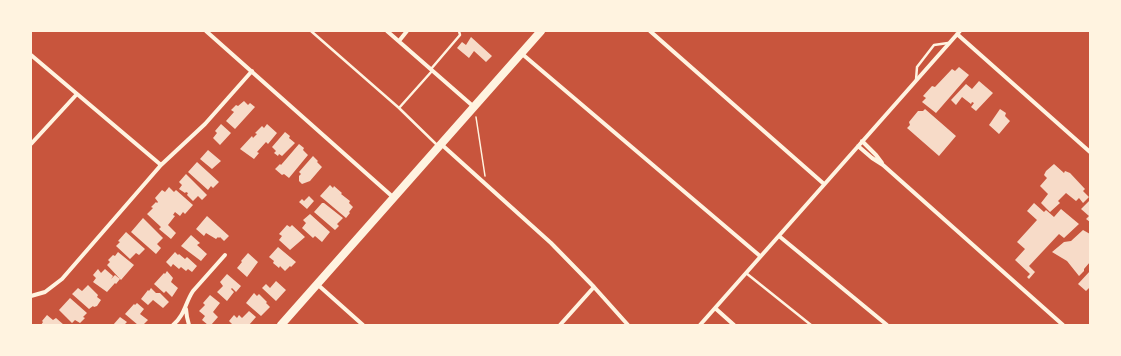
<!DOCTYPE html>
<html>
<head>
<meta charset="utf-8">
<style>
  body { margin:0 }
  #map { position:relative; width:1121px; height:356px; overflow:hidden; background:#c8553d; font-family:"Archivo Narrow",sans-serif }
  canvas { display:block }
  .frame { position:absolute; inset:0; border:32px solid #fff3e0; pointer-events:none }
</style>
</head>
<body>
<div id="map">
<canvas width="1121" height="356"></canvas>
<div class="frame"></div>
</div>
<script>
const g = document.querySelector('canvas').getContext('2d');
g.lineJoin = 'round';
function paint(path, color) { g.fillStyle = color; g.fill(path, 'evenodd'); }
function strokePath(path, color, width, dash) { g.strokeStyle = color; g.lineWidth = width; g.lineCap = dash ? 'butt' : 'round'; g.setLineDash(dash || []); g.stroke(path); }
const building = new Path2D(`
  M471 37 492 56 486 62 474 51 469 58 457 48 462 42 466 45Z
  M959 67 969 75 936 113 922 102 926 98 923 96 932 86 935 87 952 69 955 71Z
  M979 81 993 93 976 111 971 107 974 103 972 102 971 104 962 97 956 105 951 100 966 84 972 89Z
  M244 101 248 105 250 103 255 107 235 129 226 121 234 112 231 110 236 105 238 106Z
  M925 109 956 136 939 156 907 128 910 125 909 122 918 111H923Z
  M1000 109 1006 113 1005 116 1010 121 999 134 989 125Z
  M221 124 231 133 220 145 213 138 217 133 215 131Z
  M267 124 277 133 268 144 266 142 257 152 259 153 254 159 240 149 252 136 253 138 257 134 255 133 262 126 264 128Z
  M285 132 290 136 289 138 295 143 282 156 279 154 278 156 274 153 276 151 272 147Z
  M299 144 304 148 303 150 308 155 289 178 284 174 282 175 275 169 280 164 281 165Z
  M208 150 221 161 212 169 200 159Z
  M313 156 318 161 317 162 322 167 310 181 302 184 299 181V176L301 174 299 172Z
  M197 162 219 182 213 188 211 186 208 190 188 172Z
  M1054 164 1064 173 1065 171 1070 173 1085 189 1083 191 1089 197 1083 203 1079 198 1076 201 1066 193 1058 201 1060 203 1050 212 1041 203 1048 194 1040 186 1047 178 1044 175 1046 171Z
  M186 174 207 195 202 200 198 196 193 201 187 195 188 193 186 192 185 193 179 189 182 185 179 182Z
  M330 185 333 188 334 186 342 193 341 194 350 201 349 203 353 207 349 212 350 213 346 218 320 196Z
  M169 187 174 192 176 190 193 205 185 214 183 212 180 216 175 212 173 215 175 216 168 225 176 233 171 239 159 229 161 227 147 214 153 208 151 207 156 202 157 203 158 202 155 198 162 190 165 192Z
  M309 196 314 201 307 209 299 202 302 199 304 201Z
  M1090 200V222L1086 219 1089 216 1081 209Z
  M322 203H324L343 218 337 224 339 226 335 230 314 212Z
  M1034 203 1044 212 1046 210 1054 217 1061 209 1079 224 1064 238 1059 234 1029 266 1035 272 1029 279 1027 277 1030 274 1015 260 1025 249 1017 242 1037 220 1027 211Z
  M310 214 330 232 322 242 315 236 313 238 302 228 306 223 303 220Z
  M207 216 229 236 224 241 220 237 219 238 218 237 216 239 206 233 204 236 196 229Z
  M143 218 163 238 157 244 161 248 156 254 131 232Z
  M287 225 290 227 292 225 305 237 290 250 279 240 282 236 279 234Z
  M1083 230 1090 234V262L1084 269V271L1079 276 1067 261 1052 252 1064 242 1071 241Z
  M126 232 145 249 139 255 136 253 130 259 116 246 120 242 118 241Z
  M191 235 200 243 197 245 207 254 201 261 181 246Z
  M278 247 296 262 291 267 290 266 285 271 280 266 279 268 273 263 274 261 269 257Z
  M118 252 134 265 121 280 107 265 110 262 108 260 113 255 115 256Z
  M175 252 178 255 179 254 185 259 187 257 197 266 192 272 188 269 186 271 181 267 179 269 173 264 171 267 166 262Z
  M248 253 258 262 247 277 237 268 242 262 241 261Z
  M98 269 101 273 105 269 113 276 111 279 115 275 120 279 116 284 115 283 107 292 93 282 96 278 93 275Z
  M167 271 173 278 171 282 178 288 172 297 166 291 164 293 154 284 164 273 165 274Z
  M1090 271V287L1086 291 1078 284Z
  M227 274 241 286 236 292 232 288 231 289 234 292 227 301 217 292 223 286 220 282Z
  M276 281 286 290 276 301 262 288 266 284 270 288Z
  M88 285 98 295 97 297 101 300 97 306 94 307 93 306 89 309 72 294 78 288 82 291Z
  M151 288 156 293H160L169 302 163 308 153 300 148 305 141 299 148 290 149 291Z
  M254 293 257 296 259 294 267 302 266 303 270 307 261 316 246 303Z
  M210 295 220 303 213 312 218 317 211 325H208L202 320 205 316 199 311 205 305 203 303Z
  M70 298 87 313 83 317 85 318 80 323 75 320 72 323 59 310Z
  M137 303 144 309 140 314 148 320 144 324 146 325H138L125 314 134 304 135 305Z
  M249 311 256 317 249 325H233L229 321 234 315 237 318 239 315 242 318Z
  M47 315 53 320 56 318 64 325H41L43 322 42 321Z
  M120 317 127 322 124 325H113Z`);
const path = new Path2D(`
  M476 117 485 176`);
const service = new Path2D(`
  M311 31 399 108 437 145
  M431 69 460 35 459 31
  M916 80 917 67 934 45 948 43
  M399 108 432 71
  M746 273 811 325`);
const minor = new Path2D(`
  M206 31 394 198
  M387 31 474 107
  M650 31 824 184
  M957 34 1090 152
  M399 41 407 31
  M521 53 760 256
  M31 55 161 165
  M862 141 876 155 882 163
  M31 144 77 94
  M441 144 551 243 594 287 628 325
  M858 146 872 158 883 165 1063 325
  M779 236 887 325
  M317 284 363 325
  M31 296 45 292 62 279 161 165 205 124 252 71
  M715 308 734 325
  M186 309 187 317 189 325
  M173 325C185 315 185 303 193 291L225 255
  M560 325 594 287
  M700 325 960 31`);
const primary = new Path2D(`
  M281 325 541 31`);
paint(building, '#f7dbc8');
strokePath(path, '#fff3e0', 1.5);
strokePath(service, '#fff3e0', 2.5);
strokePath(minor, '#fff3e0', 4);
strokePath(primary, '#fff3e0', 8);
</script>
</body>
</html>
